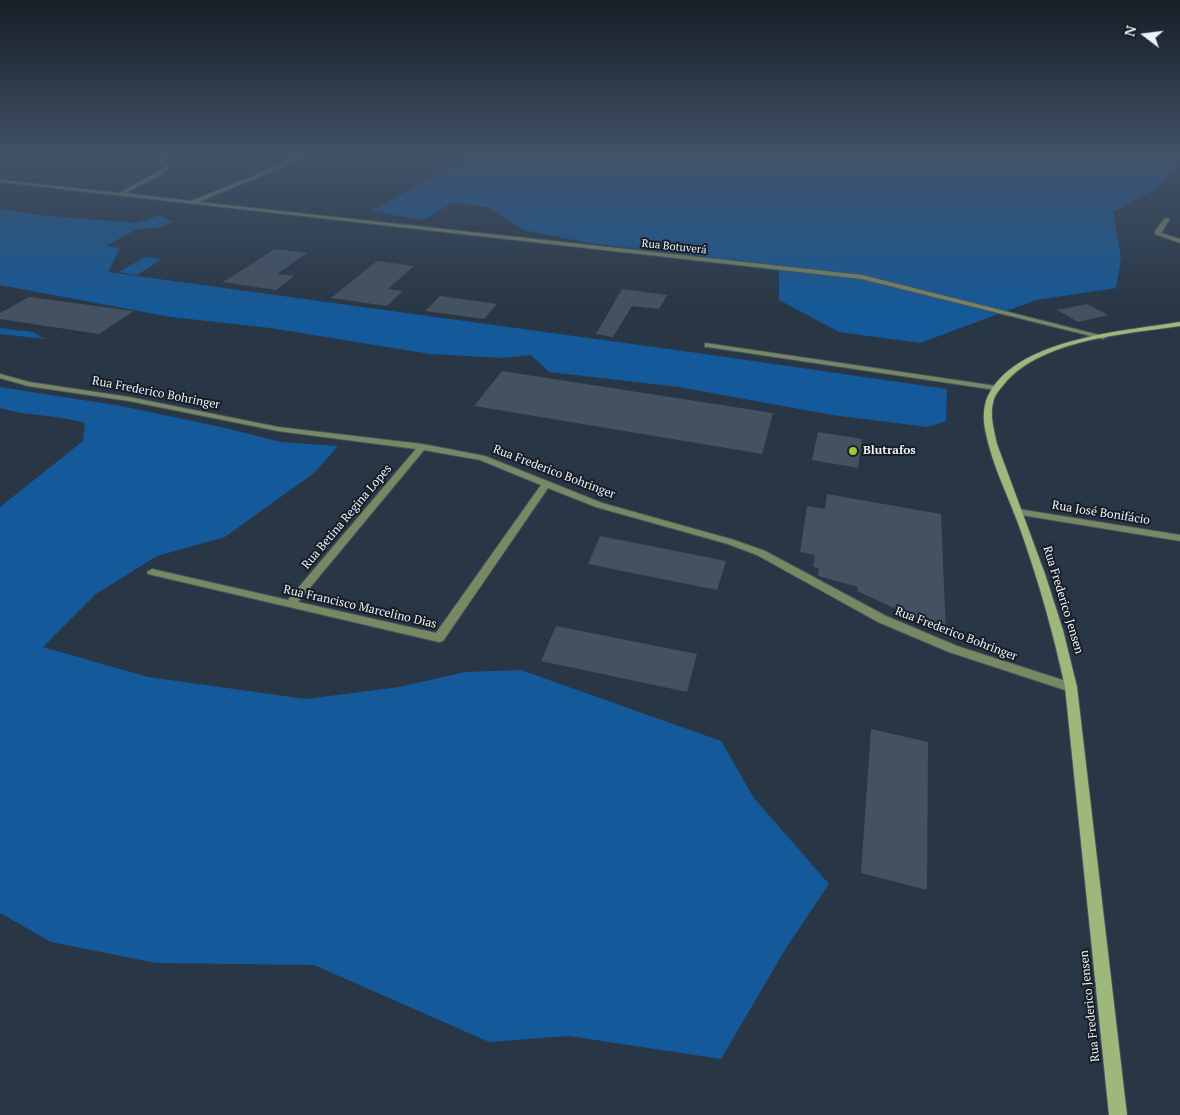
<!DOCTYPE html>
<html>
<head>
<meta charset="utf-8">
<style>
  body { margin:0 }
  #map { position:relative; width:1180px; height:1115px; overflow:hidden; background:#283645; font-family:"PT Serif",serif }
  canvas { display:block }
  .north { position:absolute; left:1120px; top:10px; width:50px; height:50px; -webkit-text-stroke:4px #171d24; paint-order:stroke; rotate:285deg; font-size:14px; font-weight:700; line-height:20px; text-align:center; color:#eaf3fd }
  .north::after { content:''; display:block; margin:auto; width:18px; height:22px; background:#eaf3fd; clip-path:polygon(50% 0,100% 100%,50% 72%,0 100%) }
</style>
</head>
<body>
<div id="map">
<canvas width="1180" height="1115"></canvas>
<div class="north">N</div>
</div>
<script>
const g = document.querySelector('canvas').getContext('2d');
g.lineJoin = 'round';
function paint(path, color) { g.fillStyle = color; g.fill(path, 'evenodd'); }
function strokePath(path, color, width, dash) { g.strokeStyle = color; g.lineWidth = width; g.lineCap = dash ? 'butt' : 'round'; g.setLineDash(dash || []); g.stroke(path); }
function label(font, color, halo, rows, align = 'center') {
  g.font = font + ' "PT Serif",serif'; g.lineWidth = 4; g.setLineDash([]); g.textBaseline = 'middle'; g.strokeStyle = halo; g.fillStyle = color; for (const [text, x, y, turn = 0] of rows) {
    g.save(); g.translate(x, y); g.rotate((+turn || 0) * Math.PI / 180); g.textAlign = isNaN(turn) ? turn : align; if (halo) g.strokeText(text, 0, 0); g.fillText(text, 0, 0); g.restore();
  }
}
const green = new Path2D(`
  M469 157H1180V167H1177L1158 188 1113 212 1121 257 1116 288 1036 300 920 343 839 332 779 300V265L589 243 524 230 487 207 453 203 422 220 371 211Z
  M0 209 38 215 138 223 160 215 173 222 158 228 137 229 106 246 120 248 108 272 705 354 947 389 946 421 928 427 832 415 679 387 549 372 531 355 501 358 430 354 270 328 171 317 0 285Z
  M145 257 162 259 137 275 119 272Z
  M0 328 33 332 45 339 0 334Z
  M0 387 121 406 221 427 281 442 338 446 314 473 225 537 157 556 96 594 43 647 148 677 306 699 399 687 465 672 521 670 721 741 754 798 829 884 786 948 721 1059 569 1036 489 1042 314 965 156 963 51 942 0 913V507L83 441 85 423C57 414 28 417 0 408Z`);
const building = new Path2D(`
  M275 249 307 253 277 274 294 276 276 290 223 282Z
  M377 261 414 266 388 289 403 291 387 306 331 298Z
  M622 289 667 295 659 309 632 306 613 337 596 334Z
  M440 296 491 303 497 304 484 319 425 311Z
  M29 297 134 311 99 334 0 319V313Z
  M1087 304 1108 315 1078 322 1057 310Z
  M502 371 773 413 762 454 474 406Z
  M818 432 862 439 858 468 812 460Z
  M827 494 941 514 946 632 857 591 858 587 818 576 819 568 813 567 815 555 800 552 807 506 825 509Z
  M600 536 726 561 717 590 588 564Z
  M556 626 697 654 687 692 541 661Z
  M871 729 928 742 927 890 861 873Z`);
const minor = new Path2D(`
  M159 157H163L169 168 162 174 125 193 191 201 300 157H307L198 202 862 275 1107 337 1103 339 862 279 0 182V180L119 193 158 172 164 167Z
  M1165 218 1170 219 1161 233 1180 239V243L1155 234V231Z
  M705 343 996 386 1000 388 996 390 708 347H705Z
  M0 374 29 382 129 397 278 427 422 444 485 456 602 503 734 540 765 551 886 616 957 646 1075 684 1077 687 1075 690 1071 692 949 652 878 622 757 555 728 544 596 507 548 488 443 641 439 642 148 574 147 572 152 569 288 600 416 449 278 431 129 401 28 386 0 378ZM424 450 480 460 541 485 436 633 298 602Z
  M1018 509 1180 535V541L1015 514 1013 512Z`);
const secondary = new Path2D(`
  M1180 322V326C1126 334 1043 339 1005 383 1001 388 996 393 994 399 989 414 994 430 997 444L1045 574 1063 630 1077 687 1127 1115H1109L1065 687C1054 636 1040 586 1023 537 1011 501 992 467 985 429 983 417 983 404 990 392 1021 338 1124 331 1180 322Z`);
const markers = [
  [853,451,5,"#9acb35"]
];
const farStreetnames = [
  ["Rua Botuverá",674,247,6]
];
const streetNames = [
  ["Rua Frederico Bohringer",156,393,11],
  ["Rua Frederico Bohringer",554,472,21],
  ["Rua José Bonifácio",1101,513,9],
  ["Rua Betina Regina Lopes",347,517,-50],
  ["Rua Frederico Jensen",1063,600,73],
  ["Rua Francisco Marcelino Dias",360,607,13],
  ["Rua Frederico Bohringer",956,634,21],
  ["Rua Frederico Jensen",1090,1006,-96]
];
const poiNames = [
  ["Blutrafos",863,451]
];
paint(green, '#145999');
paint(building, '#435161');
strokePath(minor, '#475462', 2);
strokePath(secondary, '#475462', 2);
paint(minor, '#788863');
paint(secondary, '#9eb77b');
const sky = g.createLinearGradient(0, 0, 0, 313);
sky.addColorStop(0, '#161e26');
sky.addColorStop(0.5, '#425268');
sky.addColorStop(1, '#42526800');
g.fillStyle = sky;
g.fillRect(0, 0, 1180, 313);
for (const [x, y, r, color] of markers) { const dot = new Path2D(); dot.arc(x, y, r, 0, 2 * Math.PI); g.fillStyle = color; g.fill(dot); strokePath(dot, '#171d24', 2); }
label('11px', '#eaf3fd', '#171d24', farStreetnames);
label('12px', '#eaf3fd', '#171d24', streetNames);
label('bold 12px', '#eaf3fd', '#171d24', poiNames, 'left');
</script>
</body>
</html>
